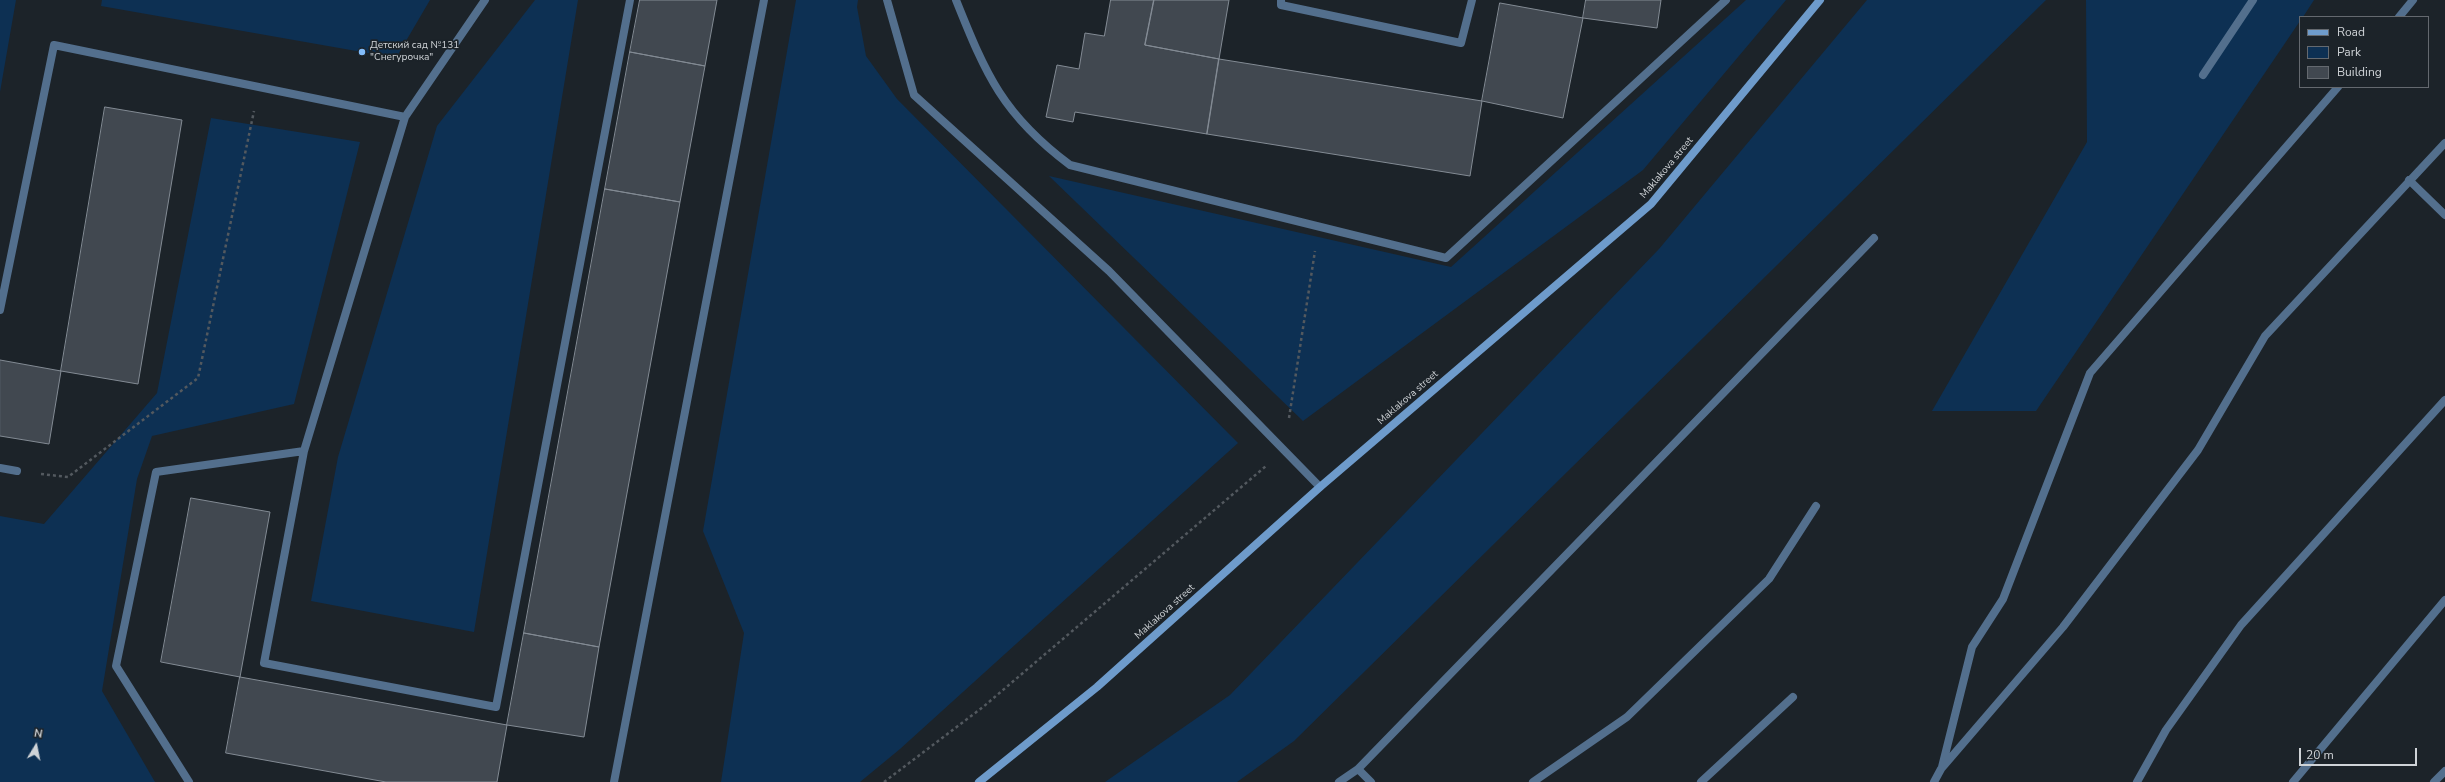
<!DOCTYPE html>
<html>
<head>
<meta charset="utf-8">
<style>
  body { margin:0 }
  #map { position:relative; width:2445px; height:782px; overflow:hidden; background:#1c2329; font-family:"Nunito Sans",sans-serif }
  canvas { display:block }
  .legend { position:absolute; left:2299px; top:16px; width:130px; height:72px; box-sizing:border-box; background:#1c2329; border:1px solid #64696f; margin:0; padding:5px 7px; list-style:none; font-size:12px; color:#cfd3d7 }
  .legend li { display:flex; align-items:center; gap:8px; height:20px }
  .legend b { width:20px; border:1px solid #64696f }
  .north { position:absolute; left:16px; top:726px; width:40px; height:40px; -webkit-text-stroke:3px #1c2329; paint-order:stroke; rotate:10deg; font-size:11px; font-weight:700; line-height:16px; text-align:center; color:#cfd3d7 }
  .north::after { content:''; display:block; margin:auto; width:14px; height:18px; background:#cfd3d7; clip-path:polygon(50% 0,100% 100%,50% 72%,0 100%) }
  .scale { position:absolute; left:2299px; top:748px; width:118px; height:18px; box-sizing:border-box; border:2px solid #cfd3d7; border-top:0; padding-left:5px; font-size:12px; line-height:14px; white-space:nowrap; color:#cfd3d7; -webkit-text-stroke:3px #1c2329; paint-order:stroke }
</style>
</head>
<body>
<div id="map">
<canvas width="2445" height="782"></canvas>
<ul class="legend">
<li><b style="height:5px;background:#6e9bcb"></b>Road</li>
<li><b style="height:11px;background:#0d3053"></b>Park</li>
<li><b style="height:11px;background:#414850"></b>Building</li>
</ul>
<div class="north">N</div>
<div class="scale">20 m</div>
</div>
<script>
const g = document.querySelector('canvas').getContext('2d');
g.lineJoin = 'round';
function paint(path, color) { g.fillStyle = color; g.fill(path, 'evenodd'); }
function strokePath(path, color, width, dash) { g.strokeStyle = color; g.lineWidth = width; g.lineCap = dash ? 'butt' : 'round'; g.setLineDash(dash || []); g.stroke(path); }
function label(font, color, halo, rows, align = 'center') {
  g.font = font + ' "Nunito Sans",sans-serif'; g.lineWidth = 3.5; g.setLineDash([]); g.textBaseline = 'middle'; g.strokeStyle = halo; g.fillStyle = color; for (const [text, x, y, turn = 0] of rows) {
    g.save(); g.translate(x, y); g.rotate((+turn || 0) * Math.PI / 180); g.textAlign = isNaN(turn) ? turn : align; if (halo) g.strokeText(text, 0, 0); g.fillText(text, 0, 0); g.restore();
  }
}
const green = new Path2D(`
  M0 0H16L0 92Z
  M102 0H430L396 58 101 6Z
  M535 0H578L474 632 311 601 338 457 437 126Z
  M796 0H858L857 7 866 56 897 99 1238 443 900 749 860 782H721L744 633 703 531Z
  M1746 0H1786L1643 170 1303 421 1049 176 1451 267Z
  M1867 0H2046L1294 741 1237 782H1105L1230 695 1659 249Z
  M2086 0H2314L2303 17H2300V21L2036 411H1932L2087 142Z
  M211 118 360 142 294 404 152 436 137 479 102 691 155 782H0V516L44 524 157 393Z`);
const building = new Path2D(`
  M640 0H717L705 66 630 52Z
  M1111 0H1154L1145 45 1219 59 1207 134 1075 112 1073 122 1046 117 1057 65 1079 69 1085 33 1104 36Z
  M1154 0H1229L1219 59 1145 45Z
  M1586 0H1661L1657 28 1583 18Z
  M1500 3 1583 18 1563 118 1482 101Z
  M630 52 705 66 680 202 605 189Z
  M1219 59 1482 101 1470 176 1207 134Z
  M105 107 182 120 138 384 61 371Z
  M605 189 680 202 599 647 524 633Z
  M0 360 61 371 49 444 0 436Z
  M191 498 270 512 240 677 161 662Z
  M524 633 599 647 584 737 507 725Z
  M240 677 507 725 497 782H386L226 753Z`);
const path = new Path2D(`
  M1289 418 1315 251
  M41 474 68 477 198 378 254 111
  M884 782 983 707 1266 466`);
const lane = new Path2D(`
  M887 0 914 95 1109 271 1320 487
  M956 0C986 75 1003 115 1070 165L1446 258 1726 0
  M1281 0V5L1461 43 1472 0
  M2399 17 2413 0
  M2203 75 2253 0
  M2409 180 2445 215
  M0 310 54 45 405 117 485 0
  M304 451 264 663 496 707 630 0
  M0 468 17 471
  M1942 767 1972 647 2003 599 2090 373 2338 87
  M1358 769 1371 782
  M189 782 116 666 156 472 304 451 405 117
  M614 782 764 0
  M1339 782 1358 769 1874 238
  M1533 782 1627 717 1769 579 1816 506
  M1701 782 1793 697
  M1934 782 1941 769 2063 627 2198 450 2265 336 2445 143
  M2137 782 2166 730 2241 625 2445 400
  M2293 782 2445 600
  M2434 782 2445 771`);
const secondary = new Path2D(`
  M979 782 1097 687 1320 487 1651 204 1820 0`);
const markers = [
  [362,52,4,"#82bcfa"]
];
const poiNames = [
  ["Детский сад №131",370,46],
  ["\"Снегурочка\"",370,58]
];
const streetNames = [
  ["Maklakova street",1667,168,-50],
  ["Maklakova street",1408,398,-41],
  ["Maklakova street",1165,612,-42]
];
paint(green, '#0d3053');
paint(building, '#414850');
strokePath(building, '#838b94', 1);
strokePath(path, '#53595f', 2.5, [3, 3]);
strokePath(lane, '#536f8d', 8);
strokePath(secondary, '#6e9bcb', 8);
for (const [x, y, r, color] of markers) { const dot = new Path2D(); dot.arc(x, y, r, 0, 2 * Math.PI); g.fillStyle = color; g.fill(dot); strokePath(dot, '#1c2329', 1.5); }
label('10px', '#cfd3d7', '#1c2329', poiNames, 'left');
label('10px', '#cfd3d7', '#1c2329', streetNames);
</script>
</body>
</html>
